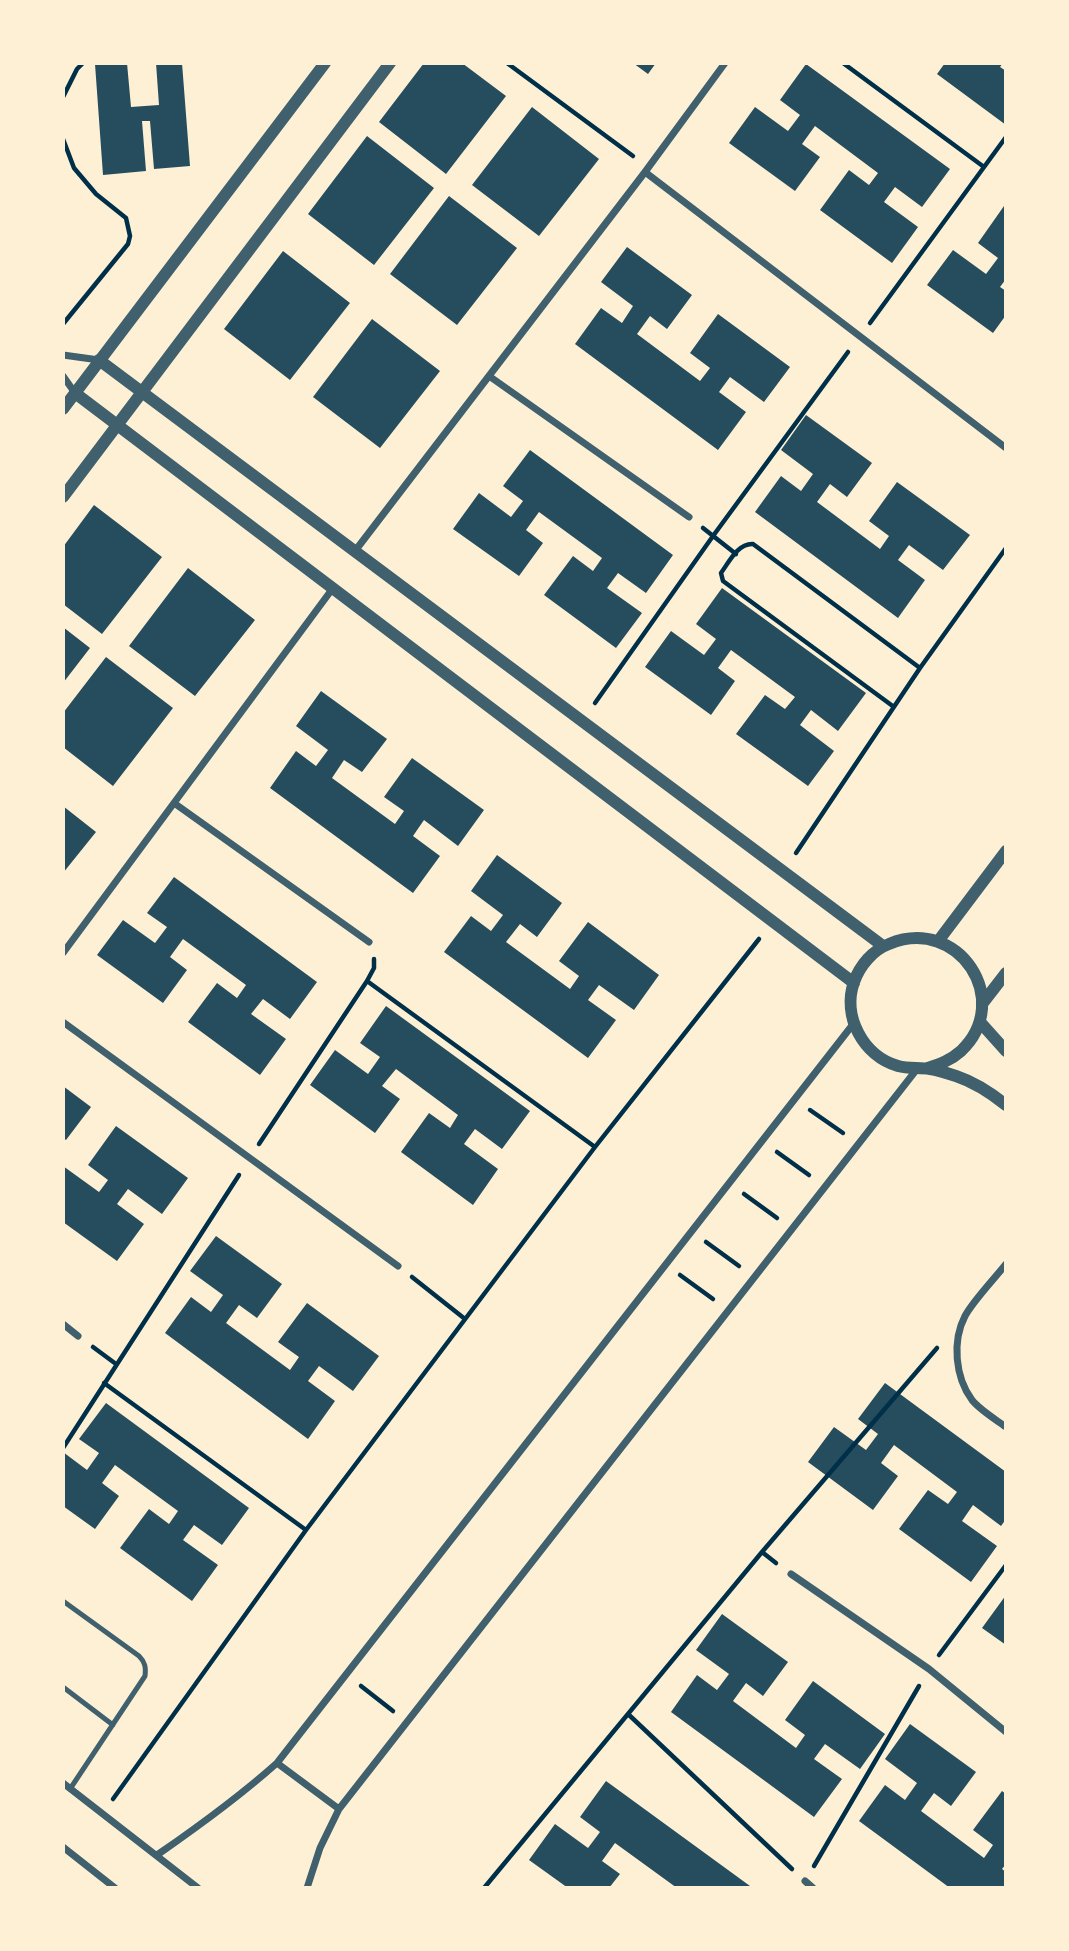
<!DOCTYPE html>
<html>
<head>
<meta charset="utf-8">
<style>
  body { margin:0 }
  #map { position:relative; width:1069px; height:1951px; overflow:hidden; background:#fdf0d5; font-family:Cabin,sans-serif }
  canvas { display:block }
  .frame { position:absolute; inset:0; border:65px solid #fdf0d5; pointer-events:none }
</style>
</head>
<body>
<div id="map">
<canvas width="1069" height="1951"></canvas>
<div class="frame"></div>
</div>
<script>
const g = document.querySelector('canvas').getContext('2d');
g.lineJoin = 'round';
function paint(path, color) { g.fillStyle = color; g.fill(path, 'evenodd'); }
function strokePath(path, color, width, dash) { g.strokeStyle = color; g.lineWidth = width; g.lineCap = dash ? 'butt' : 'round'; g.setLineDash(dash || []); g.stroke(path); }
const building = new Path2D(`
  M127 63 131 107 159 105 156 63H182L190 166 154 169 150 121H142L146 171 103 175 95 64Z
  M424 63H462L506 96 446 174 379 122Z
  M633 63H656L648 74Z
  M945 63H1003L1000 67 1006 71V125L937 74Z
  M806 64 950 169 922 207 895 187 884 202 918 227 892 263 820 210 849 170 869 185 878 173 815 126 802 144 820 157 795 191 729 143 755 107 788 131 800 115 780 100Z
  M532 107 599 159 539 236 472 185Z
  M367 136 434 188 374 265 308 214Z
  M449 196 517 248 457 325 390 274Z
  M1004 206 1006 207V279L1000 287 1006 291V315L993 333 927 285 953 250 986 274 998 258 978 243Z
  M627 247 692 295 667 329 650 316 637 334 700 381 710 368 690 353 718 314 790 367 764 402 730 377 719 392 746 412 718 450 575 344 601 308 622 323 633 306 601 282Z
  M283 251 350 303 290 380 224 329Z
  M372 319 440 371 380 448 313 397Z
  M806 415 872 463 847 497 830 484 817 502 880 549 889 536 869 521 897 482 970 535 943 570 909 545 898 560 925 580 898 618 755 512 781 476 801 491 813 474 781 450Z
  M530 450 673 555 646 593 618 573 607 588 642 613 616 648 544 595 573 556 593 571 602 558 539 512 526 530 543 543 519 576 453 529 479 493 511 517 523 501 503 486Z
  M94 505 162 557 102 634 63 604V547Z
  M188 568 255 620 195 696 129 646Z
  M722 588 866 693 838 731 811 710 800 725 834 751 808 786 736 734 765 695 785 709 795 697 731 650 718 668 735 681 711 715 645 667 671 631 704 655 716 639 696 624Z
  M63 627 90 648 63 683Z
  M106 657 173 708 113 786 63 747V713Z
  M321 691 387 739 362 772 344 760 332 778 395 824 404 811 384 797 412 758 484 810 458 846 424 820 413 836 440 856 413 893 270 788 296 751 316 766 328 750 296 726Z
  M63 806 96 832 63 873Z
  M497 855 562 903 537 937 520 924 506 942 570 989 579 976 559 961 588 922 659 975 634 1010 599 985 588 1000 616 1020 588 1058 444 952 471 916 491 931 503 915 471 891Z
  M174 877 317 982 290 1019 263 999 251 1014 286 1039 260 1075 188 1022 217 983 237 998 246 985 183 939 170 957 187 970 163 1003 97 955 123 920 155 943 167 927 147 913Z
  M386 1006 530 1111 502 1149 475 1129 464 1144 498 1169 473 1205 401 1152 429 1113 450 1128 458 1115 396 1069 382 1086 400 1099 375 1133 310 1085 335 1050 368 1074 380 1057 360 1043Z
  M63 1086 91 1107 66 1140 63 1138Z
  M116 1126 188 1178 162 1214 128 1189 117 1204 144 1224 117 1261 63 1222V1166L99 1192 108 1180 88 1165Z
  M216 1236 282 1284 257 1318 239 1305 226 1323 290 1370 299 1357 278 1342 307 1303 379 1356 353 1391 319 1366 308 1381 335 1401 308 1439 165 1333 191 1297 211 1312 223 1295 190 1271Z
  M885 1383 1006 1472V1519L1001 1526 973 1505 962 1521 997 1546 971 1582 899 1529 928 1490 948 1504 957 1492 894 1445 881 1463 898 1476 873 1510 808 1462 834 1427 866 1450 878 1434 858 1419Z
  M106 1403 249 1508 222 1545 194 1525 183 1540 218 1565 192 1601 120 1548 149 1509 169 1524 178 1511 115 1465 102 1483 119 1496 95 1529 63 1506V1452L87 1470 99 1453 79 1439Z
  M1006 1595V1645L982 1628Z
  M722 1614 788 1662 763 1696 746 1683 733 1701 796 1748 805 1735 785 1720 813 1681 885 1734 860 1769 825 1744 814 1759 842 1779 814 1817 671 1712 697 1675 717 1690 729 1674 696 1650Z
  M910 1724 976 1772 951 1806 934 1793 921 1811 984 1858 993 1845 973 1830 1002 1791 1006 1794V1864L1002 1869 1006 1872V1888H950L859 1821 885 1785 905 1800 917 1783 885 1759Z
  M606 1781 750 1886 749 1888H677L615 1843 602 1861 620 1874 609 1888H568L529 1860 555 1824 588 1848 600 1832 580 1817Z`);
const path = new Path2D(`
  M507 63 633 156
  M843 63 984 167
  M63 97 77 69 83 63
  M63 139 74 168 96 194 126 218 130 236 128 244 63 324
  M870 323 1006 137
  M703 528 736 554
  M595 703 713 536 848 352
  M894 707 723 581 721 573C729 562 738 543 753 544L920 668
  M796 853 920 668 1006 548
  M367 981 595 1147
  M810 1110 843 1133
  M259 1144 367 981 374 968V959
  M777 1152 809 1175
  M744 1194 777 1218
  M706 1242 739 1266
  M680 1275 713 1299
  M412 1277 465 1319
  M93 1347 116 1364
  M104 1383 306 1530
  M63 1448 239 1175
  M762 1552 776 1563
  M939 1655 1006 1565
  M361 1686 393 1711
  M628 1714 792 1869
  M113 1799 306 1530 595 1147 759 939
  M814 1866 919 1686
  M484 1888 762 1552 937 1348`);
const service = new Path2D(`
  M63 1601 139 1656C145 1662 146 1667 145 1676L70 1789
  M63 1687 113 1725`);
const minor = new Path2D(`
  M645 172 1006 448
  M63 355 99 360
  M63 376 75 393
  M489 376 689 517
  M355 551 645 172 725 63
  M174 803 369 942
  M63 953 333 588
  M63 1022 398 1266
  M1006 1264C995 1278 973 1301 965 1316 952 1341 955 1377 972 1400 980 1410 995 1419 1006 1427
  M63 1324 78 1336
  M791 1574 929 1669 1006 1732
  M277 1763 339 1809
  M63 1783 198 1888
  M63 1847 115 1888
  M157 1855C199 1826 239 1797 277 1763L854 1023
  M805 1881 813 1888
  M307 1888 320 1848 339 1809 917 1069`);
const tertiary = new Path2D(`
  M99 360 883 946
  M75 393 854 983
  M63 409 325 63
  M63 497 390 63
  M939 940 1006 851
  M982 1004 1006 973
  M980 1022 1006 1051
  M928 1068C940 1064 951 1060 961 1051 1014 1001 959 915 889 944 873 950 860 965 854 982 842 1016 863 1056 898 1066 909 1069 920 1067 930 1069 938 1070 947 1073 956 1076 974 1082 991 1093 1006 1105`);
paint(building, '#264d5e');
strokePath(path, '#003049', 4.5);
strokePath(service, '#3f606c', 5);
strokePath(minor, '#3f606c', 7);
strokePath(tertiary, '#3f606c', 12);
</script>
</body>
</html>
